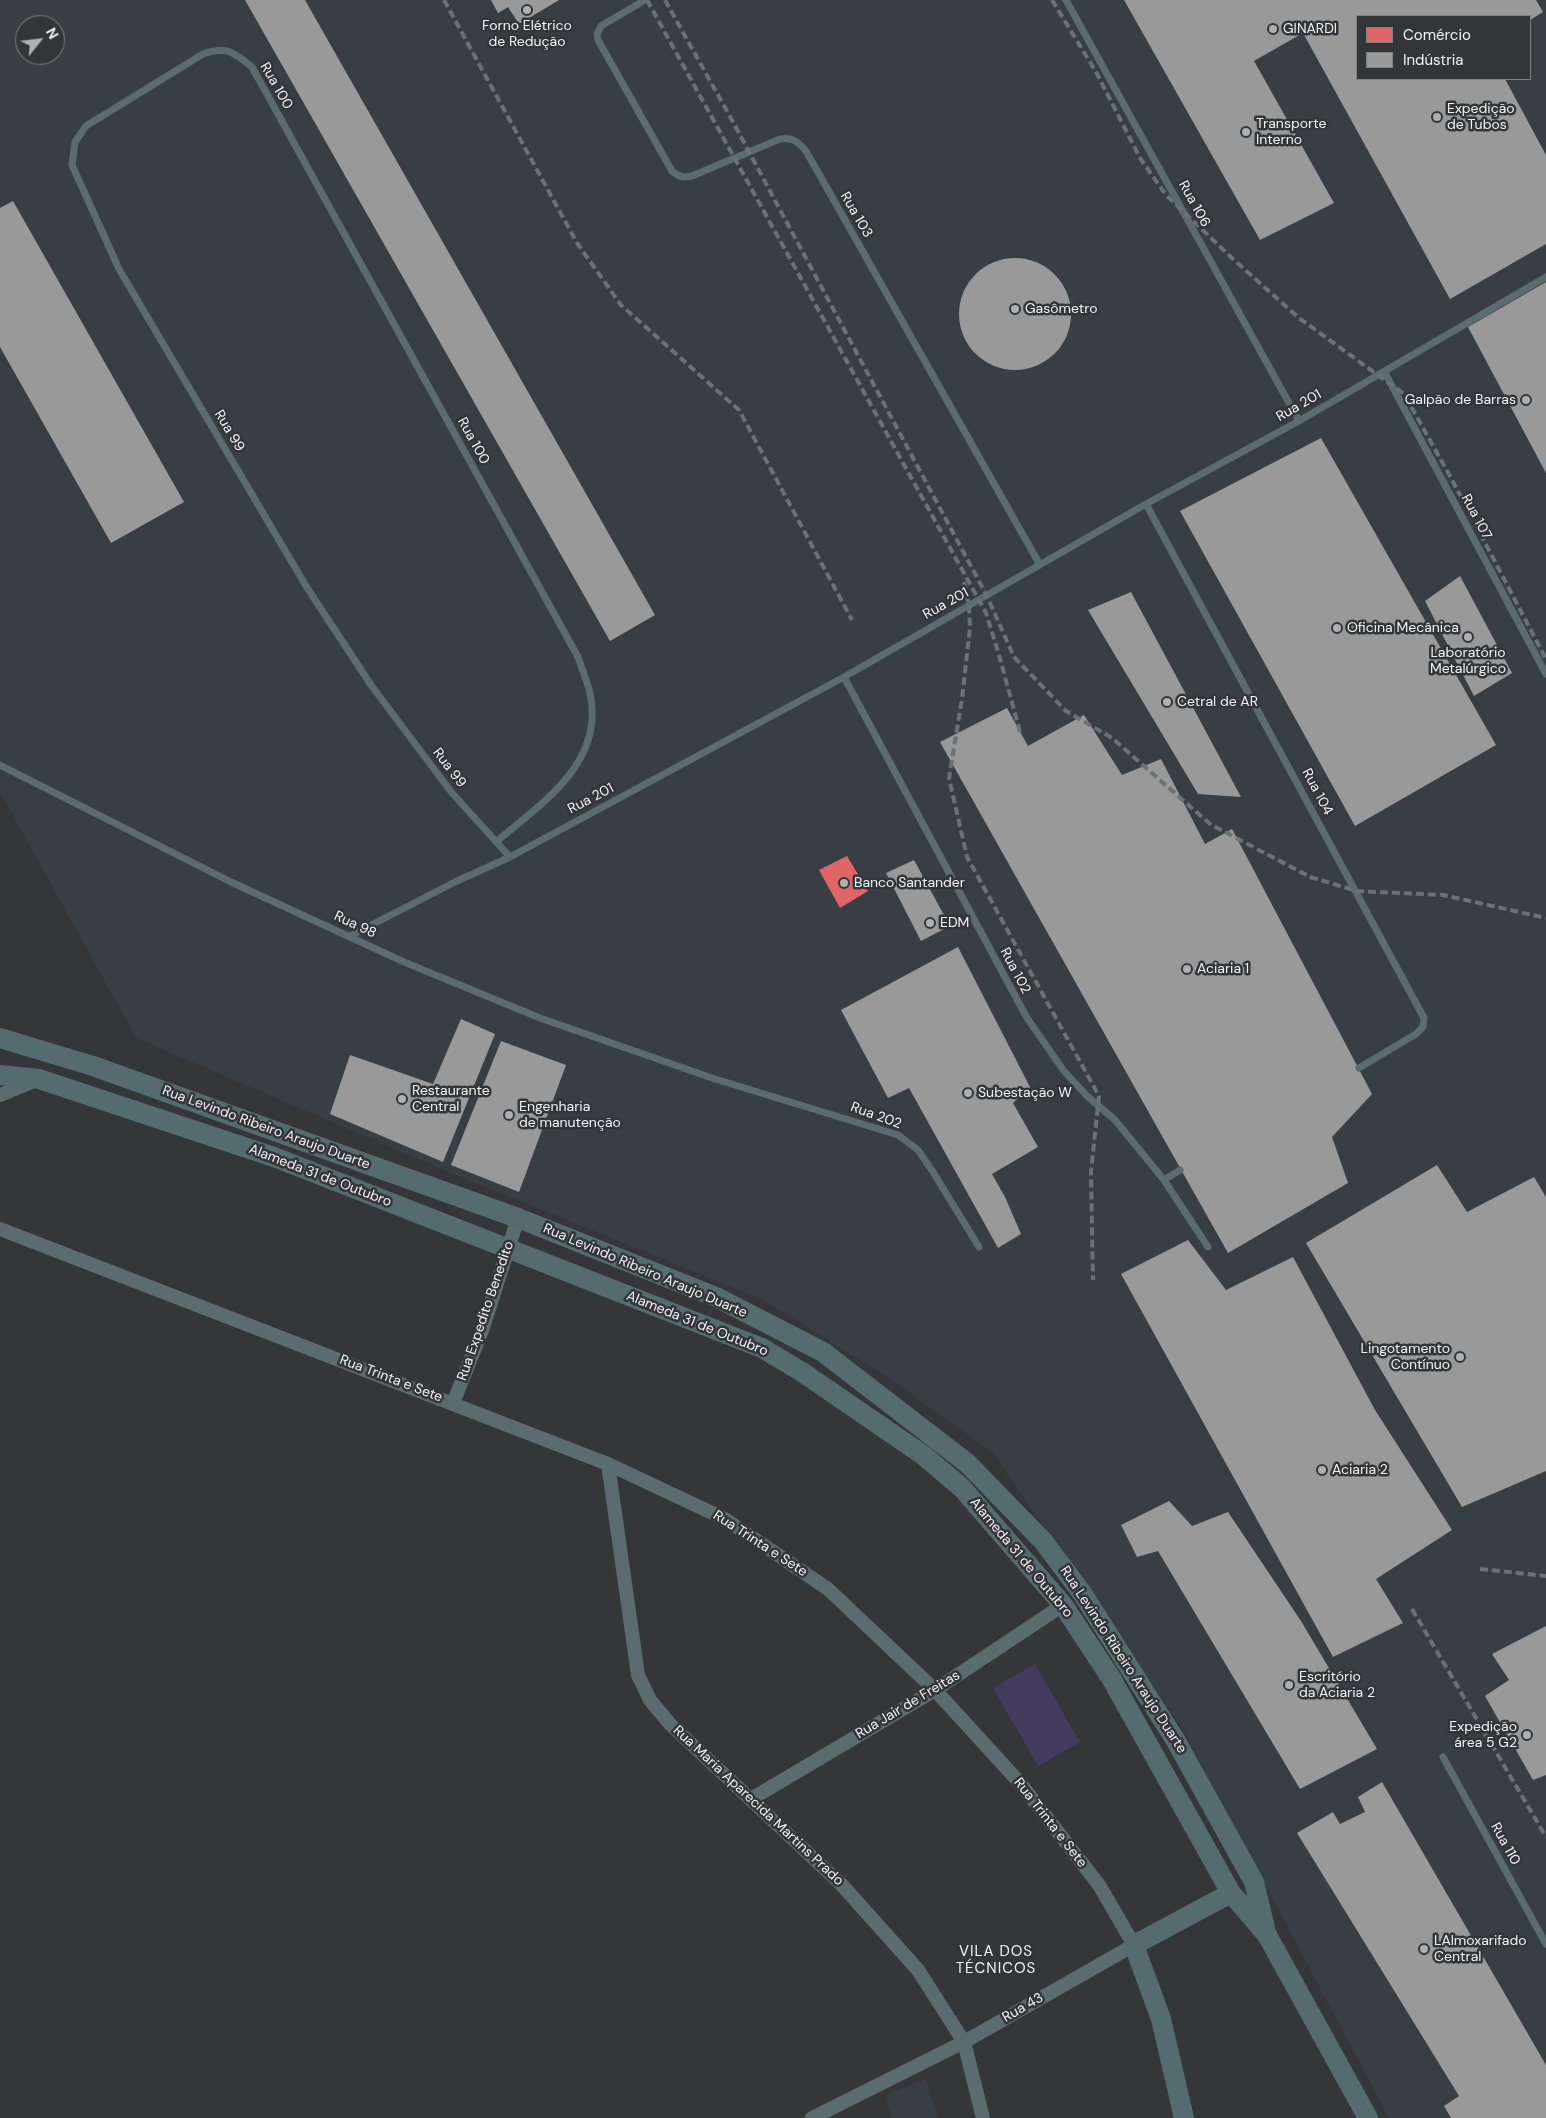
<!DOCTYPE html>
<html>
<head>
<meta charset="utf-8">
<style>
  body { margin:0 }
  #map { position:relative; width:1546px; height:2118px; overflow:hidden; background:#343637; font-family:"DM Sans",sans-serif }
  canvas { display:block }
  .legend { position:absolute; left:1356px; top:15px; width:175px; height:65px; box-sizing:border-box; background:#333638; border:1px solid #7e8183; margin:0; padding:6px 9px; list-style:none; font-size:15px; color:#eff2f3 }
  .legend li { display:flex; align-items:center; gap:10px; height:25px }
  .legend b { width:25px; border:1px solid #7e8183 }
  .north { position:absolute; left:15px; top:15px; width:50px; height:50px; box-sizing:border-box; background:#333638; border:1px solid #7e8183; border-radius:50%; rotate:61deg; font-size:14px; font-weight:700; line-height:20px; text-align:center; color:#eff2f3 }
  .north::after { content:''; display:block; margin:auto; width:18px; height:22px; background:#aeb0b1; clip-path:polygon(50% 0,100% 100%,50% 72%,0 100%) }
</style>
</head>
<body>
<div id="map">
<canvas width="1546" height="2118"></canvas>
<ul class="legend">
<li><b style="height:14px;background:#e06666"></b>Comércio</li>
<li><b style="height:14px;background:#999"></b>Indústria</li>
</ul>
<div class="north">N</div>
</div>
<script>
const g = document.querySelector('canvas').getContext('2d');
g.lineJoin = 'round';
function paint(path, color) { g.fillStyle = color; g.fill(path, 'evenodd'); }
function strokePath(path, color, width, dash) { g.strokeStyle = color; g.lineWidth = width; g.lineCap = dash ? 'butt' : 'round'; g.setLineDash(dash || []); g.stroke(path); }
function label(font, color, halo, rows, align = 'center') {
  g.font = font + ' "DM Sans",sans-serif'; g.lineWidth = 5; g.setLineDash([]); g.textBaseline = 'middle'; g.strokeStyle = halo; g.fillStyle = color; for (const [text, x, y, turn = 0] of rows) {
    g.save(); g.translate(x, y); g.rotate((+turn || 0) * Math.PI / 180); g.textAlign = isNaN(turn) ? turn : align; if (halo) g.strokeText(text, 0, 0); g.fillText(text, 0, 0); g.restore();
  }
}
const built = new Path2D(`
  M0 0H1546V2118H1389L1180 1725 993 1453 892 1380 764 1300 444 1170 136 1038 0 792ZM1357 16H1530V79H1357ZM25 25H55V55H25Z
  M926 2079 938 2118H892L885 2095Z`);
const green = new Path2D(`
  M1035 1664 1080 1742 1038 1766 993 1688Z`);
const shops = new Path2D(`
  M847 856 868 891 840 908 819 870Z`);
const industry = new Path2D(`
  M245 0H305L655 615 610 641Z
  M491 0H559L519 24 508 7 498 13Z
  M1124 0H1536L1543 12 1530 20V16H1357V79H1505L1546 155V244L1450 299 1303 33 1254 61 1334 203 1260 240Z
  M13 201 184 502 111 543 0 347V208Z
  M959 314a56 56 0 1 1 112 0a56 56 0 1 1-112 0Z
  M1546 282V473L1468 327Z
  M1321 438 1496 745 1355 826 1180 511Z
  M1460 576 1512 673 1474 696 1425 601Z
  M1131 592 1241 797 1198 794 1088 610Z
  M1007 708 1028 746 1084 715 1122 775 1161 759 1205 844 1232 829 1372 1094 1332 1137 1348 1183 1228 1253 940 742Z
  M914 860 950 926 921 941 886 873Z
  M958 947 1030 1087 1013 1103 1038 1147 992 1174 1005 1197 1021 1234 998 1248 909 1088 888 1098 841 1010Z
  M461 1019 495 1034 443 1162 330 1114 350 1055 433 1084Z
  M501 1041 566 1065 519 1192 451 1165Z
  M1437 1165 1467 1212 1534 1177 1546 1197V1471L1462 1507 1306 1243Z
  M1188 1240 1226 1290 1293 1257 1375 1410 1452 1530 1376 1579 1403 1623 1333 1657 1121 1274Z
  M1169 1501 1192 1526 1228 1512 1301 1621 1377 1749 1300 1789 1158 1551 1137 1557 1121 1525Z
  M1546 1626V1775L1533 1780 1485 1696 1509 1680 1492 1654Z
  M1382 1782 1546 2065V2118H1451L1444 2106 1459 2096 1297 1833 1333 1812 1340 1824 1365 1812 1358 1797Z`);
const service = new Path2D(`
  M645 0 601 26 597 34 598 40 672 171C679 177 683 178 692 176L780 139C793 137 797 141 806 151L1040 565
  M1066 0 1299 421
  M1384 371 1546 674
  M1146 504 1424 1018 1423 1027 1416 1034 1359 1068
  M844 677 1027 1018 1064 1071 1087 1096 1115 1120 1164 1180 1208 1247
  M0 765 231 882 404 962 540 1018 712 1078 898 1135 918 1150 933 1172 979 1247
  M496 842C542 803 605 763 590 693 587 681 582 669 578 657L252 67C234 52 227 46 203 54L86 126 75 142 72 165 119 269 306 586 371 685 452 793 510 857
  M350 936 455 882 510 857 844 677 1146 504 1299 421 1546 277
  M1164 1180 1180 1170
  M1443 1757 1546 1944`);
const minor = new Path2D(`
  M0 1095 36 1080
  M0 1229 608 1464 725 1519 828 1589 935 1690 1020 1783 1099 1885 1134 1945 964 2042 812 2118
  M453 1403 482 1331 518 1218
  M608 1464 638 1675 650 1700 670 1724 841 1884 918 1970 964 2042 983 2118
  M751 1799 935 1690 1063 1605`);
const secondary = new Path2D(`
  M0 1038 93 1066 518 1218 716 1297 823 1352 967 1463 1043 1541 1082 1593 1176 1741 1254 1882 1266 1932
  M0 1075 39 1079 274 1157 762 1348 802 1372 923 1455 962 1488 1063 1605 1111 1678 1231 1893 1267 1935 1368 2118
  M1184 2118 1161 2019 1134 1945 1231 1893`);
const rail = new Path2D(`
  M444 0 577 243 621 305 739 410 852 620
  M647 0 986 613 999 655 1020 732
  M665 0 733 122 987 596 1014 657 1066 711 1112 738 1210 824 1310 877 1357 891 1443 895 1546 918
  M1052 0 1096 72 1140 158 1166 195 1233 259 1299 318 1404 394 1450 476 1546 659
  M964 582 969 606 970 628 962 699 949 778 967 857 1099 1096 1091 1172 1093 1280
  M1480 1569 1546 1576
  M1412 1609 1546 1837`);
const markers = [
  [527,10,5,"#aeb0b1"],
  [1273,29,5,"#aeb0b1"],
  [1437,117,5,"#aeb0b1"],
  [1246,132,5,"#aeb0b1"],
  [1015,309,5,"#aeb0b1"],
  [1526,400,5,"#aeb0b1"],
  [1337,628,5,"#aeb0b1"],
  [1468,637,5,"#aeb0b1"],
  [1167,702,5,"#aeb0b1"],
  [844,883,5,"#aeb0b1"],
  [930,923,5,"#aeb0b1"],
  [1187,969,5,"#aeb0b1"],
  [968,1093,5,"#aeb0b1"],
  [402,1099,5,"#aeb0b1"],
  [509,1115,5,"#aeb0b1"],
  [1460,1357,5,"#aeb0b1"],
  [1322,1470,5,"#aeb0b1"],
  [1289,1685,5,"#aeb0b1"],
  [1527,1735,5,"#aeb0b1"],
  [1424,1949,5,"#aeb0b1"]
];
const poiNames = [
  ["Forno Elétrico",527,26,"center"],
  ["de Redução",527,42,"center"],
  ["GINARDI",1283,29],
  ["Expedição",1447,109],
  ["de Tubos",1447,125],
  ["Transporte",1256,124],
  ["Interno",1256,140],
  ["Gasômetro",1025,309],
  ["Galpão de Barras",1516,400,"right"],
  ["Oficina Mecânica",1347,628],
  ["Laboratório",1468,653,"center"],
  ["Metalúrgico",1468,669,"center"],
  ["Cetral de AR",1177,702],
  ["Banco Santander",854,883],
  ["EDM",940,923],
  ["Aciaria 1",1197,969],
  ["Restaurante",412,1091],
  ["Central",412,1107],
  ["Subestação W",978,1093],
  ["Engenharia",519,1107],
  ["de manutenção",519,1123],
  ["Lingotamento",1450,1349,"right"],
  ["Contínuo",1450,1365,"right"],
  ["Aciaria 2",1332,1470],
  ["Escritório",1299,1677],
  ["da Aciaria 2",1299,1693],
  ["Expedição",1517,1727,"right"],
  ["área 5 G2",1517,1743,"right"],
  ["LAlmoxarifado",1434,1941],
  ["Central",1434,1957]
];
const streetNames = [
  ["Rua 100",276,86,60],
  ["Rua 106",1194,204,61],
  ["Rua 103",856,215,60],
  ["Rua 201",1299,406,-30],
  ["Rua 99",229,431,59],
  ["Rua 100",473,441,61],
  ["Rua 107",1476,517,62],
  ["Rua 201",946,604,-29],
  ["Rua 99",449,768,53],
  ["Rua 104",1317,792,62],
  ["Rua 201",591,799,-28],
  ["Rua 98",355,925,25],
  ["Rua 102",1015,971,62],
  ["Rua 202",876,1116,20],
  ["Rua Levindo Ribeiro Araujo Duarte",266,1128,20],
  ["Alameda 31 de Outubro",320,1176,21],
  ["Rua Levindo Ribeiro Araujo Duarte",645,1271,23],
  ["Rua Expedito Benedito",486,1311,-71],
  ["Alameda 31 de Outubro",697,1324,22],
  ["Rua Trinta e Sete",391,1379,21],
  ["Rua Trinta e Sete",760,1544,33],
  ["Alameda 31 de Outubro",1021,1558,50],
  ["Rua Levindo Ribeiro Araujo Duarte",1123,1660,57],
  ["Rua Jair de Freitas",908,1705,-31],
  ["Rua Maria Aparecida Martins Prado",758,1806,43],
  ["Rua Trinta e Sete",1050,1823,52],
  ["Rua 110",1505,1844,61],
  ["Rua 43",1023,2008,-30]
];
const neighbourhoodNames = [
  ["VILA DOS",996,1952],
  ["TÉCNICOS",996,1969]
];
paint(built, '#373f44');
paint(green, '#453b5f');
paint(shops, '#e06666');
paint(industry, '#999');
strokePath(service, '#5b6c70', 7);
strokePath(minor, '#5b6c70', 14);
strokePath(secondary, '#546c6f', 20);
strokePath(rail, '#697274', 4, [8, 4]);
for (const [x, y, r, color] of markers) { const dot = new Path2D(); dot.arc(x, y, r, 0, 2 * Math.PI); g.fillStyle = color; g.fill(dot); strokePath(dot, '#333638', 2); }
label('14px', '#eff2f3', '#333638', poiNames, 'left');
label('14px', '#eff2f3', '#333638', streetNames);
g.letterSpacing = '1px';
label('15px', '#eff2f3', '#333638', neighbourhoodNames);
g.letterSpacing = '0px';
</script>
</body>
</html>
